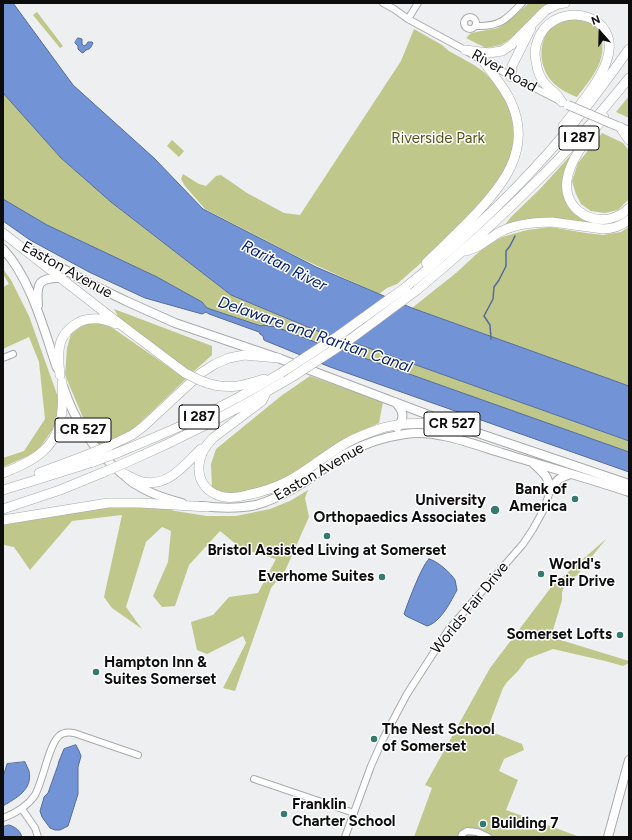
<!DOCTYPE html>
<html>
<head>
<meta charset="utf-8">
<style>
  body { margin:0 }
  #map { position:relative; width:632px; height:840px; overflow:hidden; background:#eeeff0; font-family:Figtree,sans-serif }
  canvas { display:block }
  .frame { position:absolute; inset:0; border:4px solid #0d0d0e; pointer-events:none }
  .north { position:absolute; left:580px; top:12px; width:40px; height:40px; -webkit-text-stroke:3px #fff; paint-order:stroke; rotate:340deg; font-size:11px; font-weight:700; line-height:16px; text-align:center; color:#0d0d0e }
  .north::after { content:''; display:block; margin:auto; width:14px; height:18px; background:#0d0d0e; clip-path:polygon(50% 0,100% 100%,50% 72%,0 100%) }
</style>
</head>
<body>
<div id="map">
<canvas width="632" height="840"></canvas>
<div class="frame"></div>
<div class="north">N</div>
</div>
<script>
const g = document.querySelector('canvas').getContext('2d');
g.lineJoin = 'round';
function paint(path, color) { g.fillStyle = color; g.fill(path, 'evenodd'); }
function strokePath(path, color, width, dash) { g.strokeStyle = color; g.lineWidth = width; g.lineCap = dash ? 'butt' : 'round'; g.setLineDash(dash || []); g.stroke(path); }
function label(font, color, halo, rows, align = 'center') {
  g.font = font + ' Figtree,sans-serif'; g.lineWidth = 3; g.setLineDash([]); g.textBaseline = 'middle'; g.strokeStyle = halo; g.fillStyle = color; for (const [text, x, y, turn = 0] of rows) {
    g.save(); g.translate(x, y); g.rotate((+turn || 0) * Math.PI / 180); g.textAlign = isNaN(turn) ? turn : align; if (halo) g.strokeText(text, 0, 0); g.fillText(text, 0, 0); g.restore();
  }
}
const green = new Path2D(`
  M529 3H552L538 11 516 35 501 45 486 48 466 38 471 33 498 28 511 19Z
  M37 12 63 46 60 48 33 15Z
  M583 19C587 21 591 22 594 25 599 30 601 35 602 41 606 63 589 81 577 97 566 93 556 87 549 78 539 63 538 40 552 27 554 25 556 22 559 21 562 19 578 19 583 19Z
  M414 29 442 45 449 51 474 65 484 72 493 81 508 102 515 129 512 154 498 183 475 209 422 262 397 284 387 288 379 294 298 257 205 209 185 186 181 179 183 174 199 184 206 186 216 176 221 175 247 193 284 213 300 215 401 61Z
  M3 93 61 158 111 202 231 295 327 335 360 345 629 441V452L350 353 261 326 207 308 202 302 157 277 47 225 3 199Z
  M629 96V118L616 112Z
  M602 133 623 143 629 151V199L618 210 605 213 591 211 581 204 576 194 572 181 578 163Z
  M172 140 184 151 179 157 167 146Z
  M579 146 564 181 584 218 629 212V216L610 226H504L511 217 540 189Z
  M550 227 586 233 603 235 621 232 629 227V386L412 308 456 273 482 249 502 237 527 230Z
  M3 269 11 280 29 316 59 400 57 423 37 452 3 467V458L24 451 45 419 39 362 29 337 3 349V287L9 284 3 274Z
  M114 309 212 346V355L192 373 120 320Z
  M104 322 186 379 128 434 99 446 87 427 65 375 67 348 71 334 84 324Z
  M310 376 383 402 379 423 358 433 313 459V462L290 477 254 491 220 495 212 488 211 464 216 449 281 396Z
  M308 490 305 498 309 517 285 571 271 588 235 691 223 688 246 643 243 636 207 654 197 650 191 622 213 615 229 597 258 593 276 559 242 549 220 531 189 565 175 606 162 607 153 596 168 562 171 531 162 527 146 542 126 607 142 629 112 608 104 597 122 515 72 521 30 570 14 547 4 545 3 547V525L102 507H151L166 508 175 511 207 516H236L270 509 290 501Z
  M606 539 578 574 563 589 562 593V600L551 637 629 661V663L623 666 605 661 553 649 527 659 518 671 507 682 503 688 487 730 522 744 524 750 504 759 499 771 518 780 506 810 580 837H414L432 788 425 785 490 668 552 586Z`);
const water = new Path2D(`
  M3 3H13L73 85 154 158 203 209 316 267 412 308 629 386V441L360 345 327 335 231 295 111 202 61 158 3 93Z
  M78 38 82 39V44L84 46 86 45 88 42H92L93 43C91 47 91 49 86 50L83 53 81 52 78 49V46L75 43Z
  M3 199 47 225 157 277 202 302 207 308 261 326 263 325 276 327 315 342 350 353 629 452V472L330 367 266 341 264 340 263 336 260 334 259 332 209 314 206 312 202 314 145 298 89 272 30 240 3 221Z
  M429 559C436 560 451 573 455 580 456 583 456 587 457 590 451 601 441 622 427 626L406 616 404 614 405 611C409 600 422 565 429 559Z
  M76 745 79 751 81 756 78 767V794L68 826 60 830H55L50 828 42 817 40 811 43 801 44 797 48 793 58 765 59 761 64 749Z
  M25 762C26 765 28 768 29 771 33 790 16 798 3 806V777L7 764Z
  M9 825C16 827 20 831 22 837H3V827Z`);
const stream = new Path2D(`
  M491 339 490 325 484 316 493 299 494 287 499 280 506 266V251L510 246 515 236`);
const minor = new Path2D(`
  M383 3 394 9 408 19 465 50 484 62 560 101
  M464 23a6 6 0 1 1 12 0a6 6 0 1 1-12 0Z
  M408 19 418 3
  M476 26C500 27 507 19 522 3
  M3 358 13 354
  M254 779 354 813
  M22 809 35 828 38 837
  M3 818C16 813 27 807 35 795 43 781 49 744 59 736 63 732 68 732 74 733L138 755
  M345 837 371 766 383 739 407 694 449 629 523 544 533 529 544 509 550 491
  M461 837 462 834 467 831 477 832 488 837`);
const major = new Path2D(`
  M610 123 629 131
  M3 249C31 279 44 330 57 368
  M29 249 58 266 91 284 126 301 175 323 278 358 463 428 629 484
  M38 305C36 283 39 277 62 278
  M63 386C75 422 92 448 120 472 126 476 130 482 137 485 150 494 167 499 182 503
  M395 402C404 411 405 418 397 428
  M534 464C544 473 549 477 550 491
  M550 491C557 480 558 478 571 474
  M201 506C219 508 238 509 256 505 281 498 303 483 325 468 331 463 338 458 345 454 363 444 384 437 405 434 435 429 473 444 502 453 544 466 587 478 629 492
  M608 837 629 760`);
const highway = new Path2D(`
  M465 50 489 53 495 52 502 51 511 45 546 10 558 4 565 3
  M511 77 512 66 531 28
  M562 102C560 99 558 96 556 94 553 91 550 89 547 86 541 80 537 70 536 61 534 53 536 43 540 35 559 0 622 13 607 60 601 80 577 109 563 126
  M604 117C591 134 570 158 567 180 562 216 606 232 629 208
  M620 127 629 140
  M3 233 112 318 185 373
  M466 251C480 247 486 241 498 233 514 224 534 222 552 222L603 229C612 229 621 226 629 220
  M426 263C441 249 455 235 470 220 502 187 533 150 511 102 505 88 493 75 484 62
  M406 287C464 240 519 189 567 131 589 105 609 77 629 49
  M417 290C458 256 498 220 536 182 569 150 600 114 629 78
  M60 375C59 365 57 352 61 341 66 329 79 319 92 319 101 318 109 321 116 324
  M207 383C229 390 242 386 264 379
  M266 393 262 401 213 438C204 447 198 457 199 470 199 480 206 490 215 494 225 499 236 498 247 495 262 492 277 487 290 480 310 469 328 453 348 442 359 436 371 432 382 428 410 420 435 424 463 428
  M109 446 132 435 144 426 201 373 215 364 229 358 244 355 278 358
  M117 453C144 442 171 431 198 418 227 404 254 389 281 373
  M125 463C183 438 239 409 292 377
  M3 473C35 461 59 447 62 410 63 401 62 392 62 382
  M39 473 87 455
  M122 473C129 476 136 480 143 482 169 487 184 465 201 449
  M3 490 39 479 93 462
  M3 509 60 490 104 472
  M3 520 108 503H140L208 507`);
const majorBridge = new Path2D(`
  M568 105 610 123`);
const highwayBridge = new Path2D(`
  M185 373 199 380 207 383
  M281 373 338 336 406 287
  M292 377 352 338 417 290
  M87 455 109 446
  M93 462 117 453
  M104 472 125 463`);
const markers = [
  [575,499,4,"#347a70"],
  [495,510,5,"#347a70"],
  [327,536,4,"#347a70"],
  [541,574,4,"#347a70"],
  [382,577,4,"#347a70"],
  [620,635,4,"#347a70"],
  [96,672,4,"#347a70"],
  [374,739,4,"#347a70"],
  [284,814,4,"#347a70"],
  [483,824,4,"#347a70"]
];
const shields = [
  [579,138,40],
  [199,417,40],
  [452,424,56],
  [83,430,56]
];
const shieldNames = [
  ["I 287",579,138],
  ["I 287",199,417],
  ["CR 527",452,424],
  ["CR 527",83,430]
];
const streetNames = [
  ["River Road",504,71,29],
  ["Easton Avenue",67,270,29],
  ["Easton Avenue",319,472,-30],
  ["Worlds Fair Drive",470,608,-51]
];
const parkNames = [
  ["Riverside Park",438,139]
];
const poiNames = [
  ["Bank of",567,490,"right"],
  ["America",567,507,"right"],
  ["University",486,501,"right"],
  ["Orthopaedics Associates",486,518,"right"],
  ["Bristol Assisted Living at Somerset",327,551,"center"],
  ["World's",549,565],
  ["Fair Drive",549,582],
  ["Everhome Suites",374,577,"right"],
  ["Somerset Lofts",612,635,"right"],
  ["Hampton Inn &",104,663],
  ["Suites Somerset",104,680],
  ["The Nest School",382,730],
  ["of Somerset",382,747],
  ["Franklin",292,805],
  ["Charter School",292,822],
  ["Building 7",491,824]
];
const waterNames = [
  ["Raritan River",284,266,27],
  ["Delaware and Raritan Canal",315,335,19]
];
paint(green, '#c0c78a');
paint(water, '#7293d6');
strokePath(water, '#546b9a', 1);
strokePath(stream, '#546b9a', 1.5);
strokePath(minor, '#a8aaab', 8);
strokePath(major, '#a8aaab', 10);
strokePath(highway, '#a8aaab', 10);
strokePath(minor, '#fff', 6);
strokePath(major, '#fff', 8);
strokePath(highway, '#fff', 9);
strokePath(majorBridge, '#a8aaab', 10, []);
strokePath(highwayBridge, '#a8aaab', 10, []);
strokePath(majorBridge, '#fff', 8);
strokePath(highwayBridge, '#fff', 9);
for (const [x, y, r, color] of markers) { const dot = new Path2D(); dot.arc(x, y, r, 0, 2 * Math.PI); g.fillStyle = color; g.fill(dot); strokePath(dot, '#fff', 1.5); }
for (const [x, y, w] of shields) { const box = new Path2D(); box.roundRect(x - w / 2, y - 12, w, 24, 3); g.fillStyle = '#fff'; g.fill(box); strokePath(box, '#0d0d0e', 1); }
label('bold 14px', '#0d0d0e', null, shieldNames);
label('15px', '#0d0d0e', '#fff', streetNames);
label('15px', '#505518', '#fff', parkNames);
label('bold 15px', '#0d0d0e', '#fff', poiNames, 'left');
label('italic 16px', '#07216f', '#fff', waterNames);
</script>
</body>
</html>
